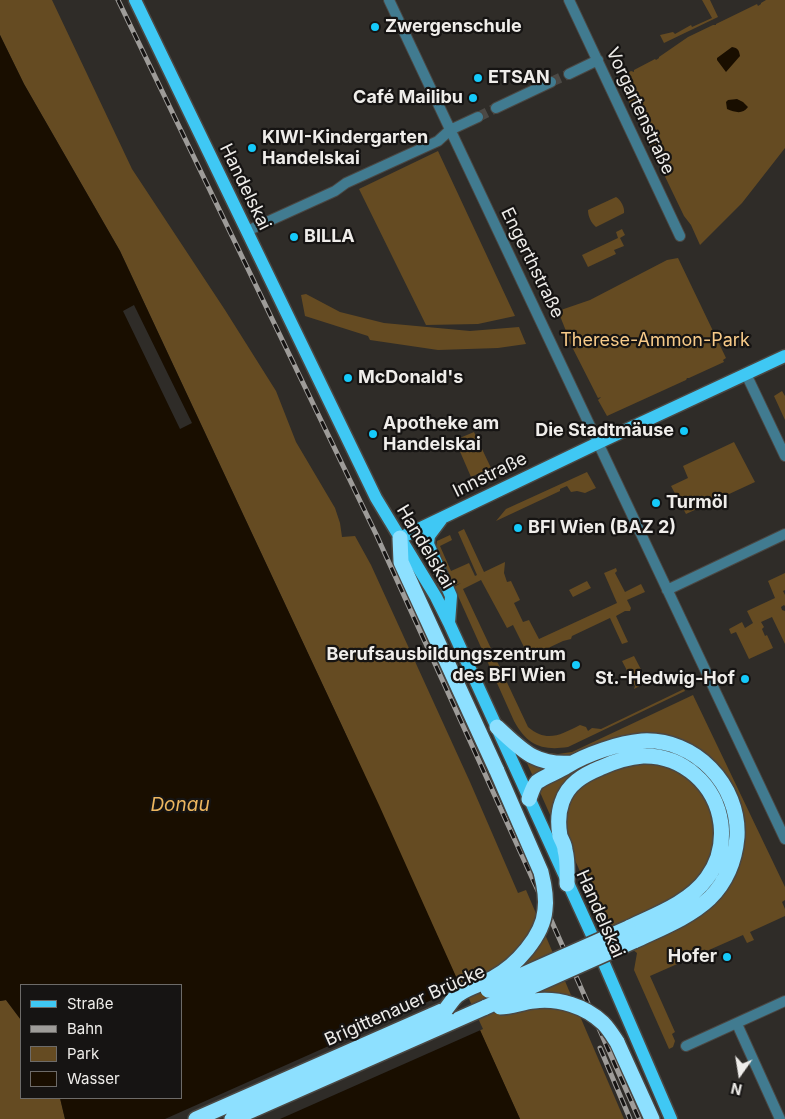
<!DOCTYPE html>
<html>
<head>
<meta charset="utf-8">
<style>
  body { margin:0 }
  #map { position:relative; width:785px; height:1119px; overflow:hidden; background:#2f2c28; font-family:Inter,sans-serif }
  canvas { display:block }
  .legend { position:absolute; left:20px; top:984px; width:162px; height:115px; box-sizing:border-box; background:#161413; border:1px solid #6d6b69; margin:0; padding:6px 9px; list-style:none; font-size:15px; color:#efedea }
  .legend li { display:flex; align-items:center; gap:10px; height:25px }
  .legend b { width:25px; border:1px solid #6d6b69 }
  .north { position:absolute; left:715px; top:1049px; width:50px; height:50px; -webkit-text-stroke:4px #161413; paint-order:stroke; rotate:193deg; font-size:14px; font-weight:700; line-height:20px; text-align:center; color:#efedea }
  .north::after { content:''; display:block; margin:auto; width:18px; height:22px; background:#efedea; clip-path:polygon(50% 0,100% 100%,50% 72%,0 100%) }
</style>
</head>
<body>
<div id="map">
<canvas width="785" height="1119"></canvas>
<ul class="legend">
<li><b style="height:6px;background:#3fc8f4"></b>Straße</li>
<li><b style="height:6px;background:#9e9c99"></b>Bahn</li>
<li><b style="height:14px;background:#654b22"></b>Park</li>
<li><b style="height:14px;background:#190e00"></b>Wasser</li>
</ul>
<div class="north">N</div>
</div>
<script>
const g = document.querySelector('canvas').getContext('2d');
g.lineJoin = 'round';
function paint(path, color) { g.fillStyle = color; g.fill(path, 'evenodd'); }
function strokePath(path, color, width, dash) { g.strokeStyle = color; g.lineWidth = width; g.lineCap = dash ? 'butt' : 'round'; g.setLineDash(dash || []); g.stroke(path); }
function label(font, color, halo, rows, align = 'center') {
  g.font = font + ' Inter,sans-serif'; g.lineWidth = 4.5; g.setLineDash([]); g.textBaseline = 'middle'; g.strokeStyle = halo; g.fillStyle = color; for (const [text, x, y, turn = 0] of rows) {
    g.save(); g.translate(x, y); g.rotate((+turn || 0) * Math.PI / 180); g.textAlign = isNaN(turn) ? turn : align; if (halo) g.strokeText(text, 0, 0); g.fillText(text, 0, 0); g.restore();
  }
}
const green = new Path2D(`
  M0 0H52L132 169 225 310 276 391 296 442 335 508 340 523 342 537 355 536 371 565 470 782 518 893 526 890 624 1119H520L342 726 120 251 24 84 0 35Z
  M702 0H710L718 17 664 43 660 35 673 32 675 34 691 25 692 27 712 18Z
  M766 0H785V148L742 203 700 245 691 225 684 216 618 79 631 71 634 72V70L655 59 656 60 659 58V57L688 37 713 25H716V24L757 4 758 6 761 4V3Z
  M438 151 515 316 478 324 426 325 359 189Z
  M616 197C621 200 625 208 624 213L596 227C591 223 588 216 588 210Z
  M622 229 625 235 620 238 624 246 614 250 616 254 588 267 582 255 618 238 616 232Z
  M678 258 726 358 723 360 724 362 689 378H687L686 380 607 416 598 400 601 397 598 398 567 337 568 336 558 311 590 300 667 260Z
  M306 294 340 312 384 323 470 331 519 327 526 344 498 348 438 350 370 340 368 336 305 316 301 295Z
  M782 391 785 396V420L774 396Z
  M474 432 491 468 471 477 455 440Z
  M734 442 755 482 686 514 671 486 688 478 683 466Z
  M587 472 596 488 585 493 577 491 571 492 567 486 560 489V491L496 521 506 509Z
  M464 529 484 572 505 562 504 573 507 582 511 581 520 600 514 603 523 622 529 620 539 639 617 603 604 573 616 568 617 571 615 573 625 592 641 584 645 592 627 600 631 608 630 611H625L616 616 628 642 622 644 610 618 572 636 571 639 563 641 527 658 523 653 526 651 513 625 507 628 481 580 463 589 528 727C547 743 560 735 580 725L586 727 588 731 592 728 601 729 684 689 685 691 568 747C542 751 527 745 514 721L454 587 461 583 453 586 436 548 437 541 450 535 452 540 440 546 451 571 469 563 475 576 477 575 458 532Z
  M785 573V590L783 591 785 595V606L784 605 781 607 782 610 785 611V644L772 617 761 622 764 627 762 629 765 636 767 635 773 648 749 659 736 632 731 634 729 629 742 622 745 628 753 623 747 611 775 598 768 581Z
  M587 581 591 588 573 597 569 590Z
  M634 656 647 681H649L634 689 635 686 622 661Z
  M693 695 785 887V900L782 902 785 909V916L750 932 754 940 747 943 743 935 650 976 675 1032 672 1034 675 1041 673 1047 669 1049 634 970 637 953 606 929 574 858 551 817 527 763 538 752 558 754 572 752Z
  M6 1000 21 1020V1098H60L65 1119H0V1001Z`);
const water = new Path2D(`
  M0 35 24 84 120 251 379 805 520 1119H65L60 1098H181V985H21V1020L6 1000 0 1001Z
  M732 47C738 48 739 50 740 56L726 72 717 60V58Z
  M737 99 743 102 748 107C742 115 735 112 727 109L726 102 728 100Z`);
const pier = new Path2D(`
  M134 305 192 423 180 429 123 311Z
  M463 986 483 1029 280 1119H165Z`);
const minorTunnel = new Path2D(`
  M551 82 569 74
  M478 117 496 108`);
const minor = new Path2D(`
  M389 0 785 839
  M569 0 680 236
  M569 74 598 60
  M496 108 551 82
  M247 231 335 191 346 183 438 141 450 130 478 117
  M746 374 785 456
  M667 590 785 534
  M737 1024 780 1119
  M686 1046 785 1001`);
const major = new Path2D(`
  M135 0 376 498 436 597 449 623 590 931 671 1119
  M441 520 429 536 428 544 451 596 449 623
  M400 538 598 443 785 356`);
const highway = new Path2D(`
  M400 538 401 562 497 771
  M497 727C522 750 535 766 572 763
  M529 799C531 794 533 786 537 782 545 776 558 772 567 766 587 754 619 743 642 741 695 738 740 785 737 837 735 860 726 882 710 898 689 918 659 929 634 941
  M567 884C567 873 568 861 565 850 565 845 562 841 560 836 558 825 558 813 562 802 568 784 583 775 600 768 613 762 628 757 643 756 683 755 716 785 721 824 723 843 719 862 707 878 689 903 655 915 628 928
  M617 1042 652 1119
  M196 1119 446 1009
  M232 1119 486 1007`);
const rail = new Path2D(`
  M118 0 376 534 544 904 639 1119
  M600 1048 630 1119`);
const highwayBridge = new Path2D(`
  M488 990 628 928
  M486 1007 634 941
  M500 1007C511 1007 523 1002 534 1001 559 998 585 1006 603 1023 609 1029 613 1036 617 1042
  M446 1009C450 1004 454 997 459 994 469 987 482 984 493 978 516 966 543 936 545 910 547 897 544 884 541 872L497 771`);
const markers = [
  [375,27,5,"#15cafb"],
  [478,78,5,"#15cafb"],
  [473,98,5,"#15cafb"],
  [252,148,5,"#15cafb"],
  [294,237,5,"#15cafb"],
  [348,378,5,"#15cafb"],
  [684,431,5,"#15cafb"],
  [373,434,5,"#15cafb"],
  [656,503,5,"#15cafb"],
  [518,528,5,"#15cafb"],
  [576,665,5,"#15cafb"],
  [745,679,5,"#15cafb"],
  [727,957,5,"#15cafb"]
];
const poiNames = [
  ["Zwergenschule",385,27],
  ["ETSAN",488,78],
  ["Café Mailibu",463,98,"right"],
  ["KIWI-Kindergarten",262,138],
  ["Handelskai",262,159],
  ["BILLA",304,237],
  ["McDonald's",358,378],
  ["Apotheke am",383,424],
  ["Handelskai",383,445],
  ["Die Stadtmäuse",674,431,"right"],
  ["Turmöl",666,503],
  ["BFI Wien (BAZ 2)",528,528],
  ["Berufsausbildungszentrum",566,655,"right"],
  ["des BFI Wien",566,676,"right"],
  ["St.-Hedwig-Hof",735,679,"right"],
  ["Hofer",717,957,"right"]
];
const streetNames = [
  ["Vorgartenstraße",640,111,65],
  ["Handelskai",245,187,64],
  ["Engerthstraße",532,263,64],
  ["Innstraße",490,475,-26],
  ["Handelskai",425,547,59],
  ["Handelskai",600,914,66],
  ["Brigittenauer Brücke",405,1006,-24]
];
const parkNames = [
  ["Therese-Ammon-Park",655,341]
];
const waterNames = [
  ["Donau",180,805]
];
paint(green, '#654b22');
paint(water, '#190e00');
paint(pier, '#2f2c28');
strokePath(minorTunnel, '#4c4945', 10, [10, 5]);
strokePath(minor, '#4a4743', 12);
strokePath(major, '#4a4743', 15);
strokePath(highway, '#4a4743', 18);
strokePath(minor, '#417b90', 10);
strokePath(major, '#3fc8f4', 12);
strokePath(highway, '#8de0ff', 15);
strokePath(rail, '#9e9c99', 5);
strokePath(rail, '#161413', 3, [9]);
strokePath(highwayBridge, '#4a4743', 18, []);
strokePath(highwayBridge, '#8de0ff', 15);
for (const [x, y, r, color] of markers) { const dot = new Path2D(); dot.arc(x, y, r, 0, 2 * Math.PI); g.fillStyle = color; g.fill(dot); strokePath(dot, '#161413', 2); }
label('bold 18px', '#efedea', '#161413', poiNames, 'left');
label('18px', '#efedea', '#161413', streetNames);
label('18px', '#f8cb89', '#161413', parkNames);
label('italic 19px', '#edb65f', '#161413', waterNames);
</script>
</body>
</html>
